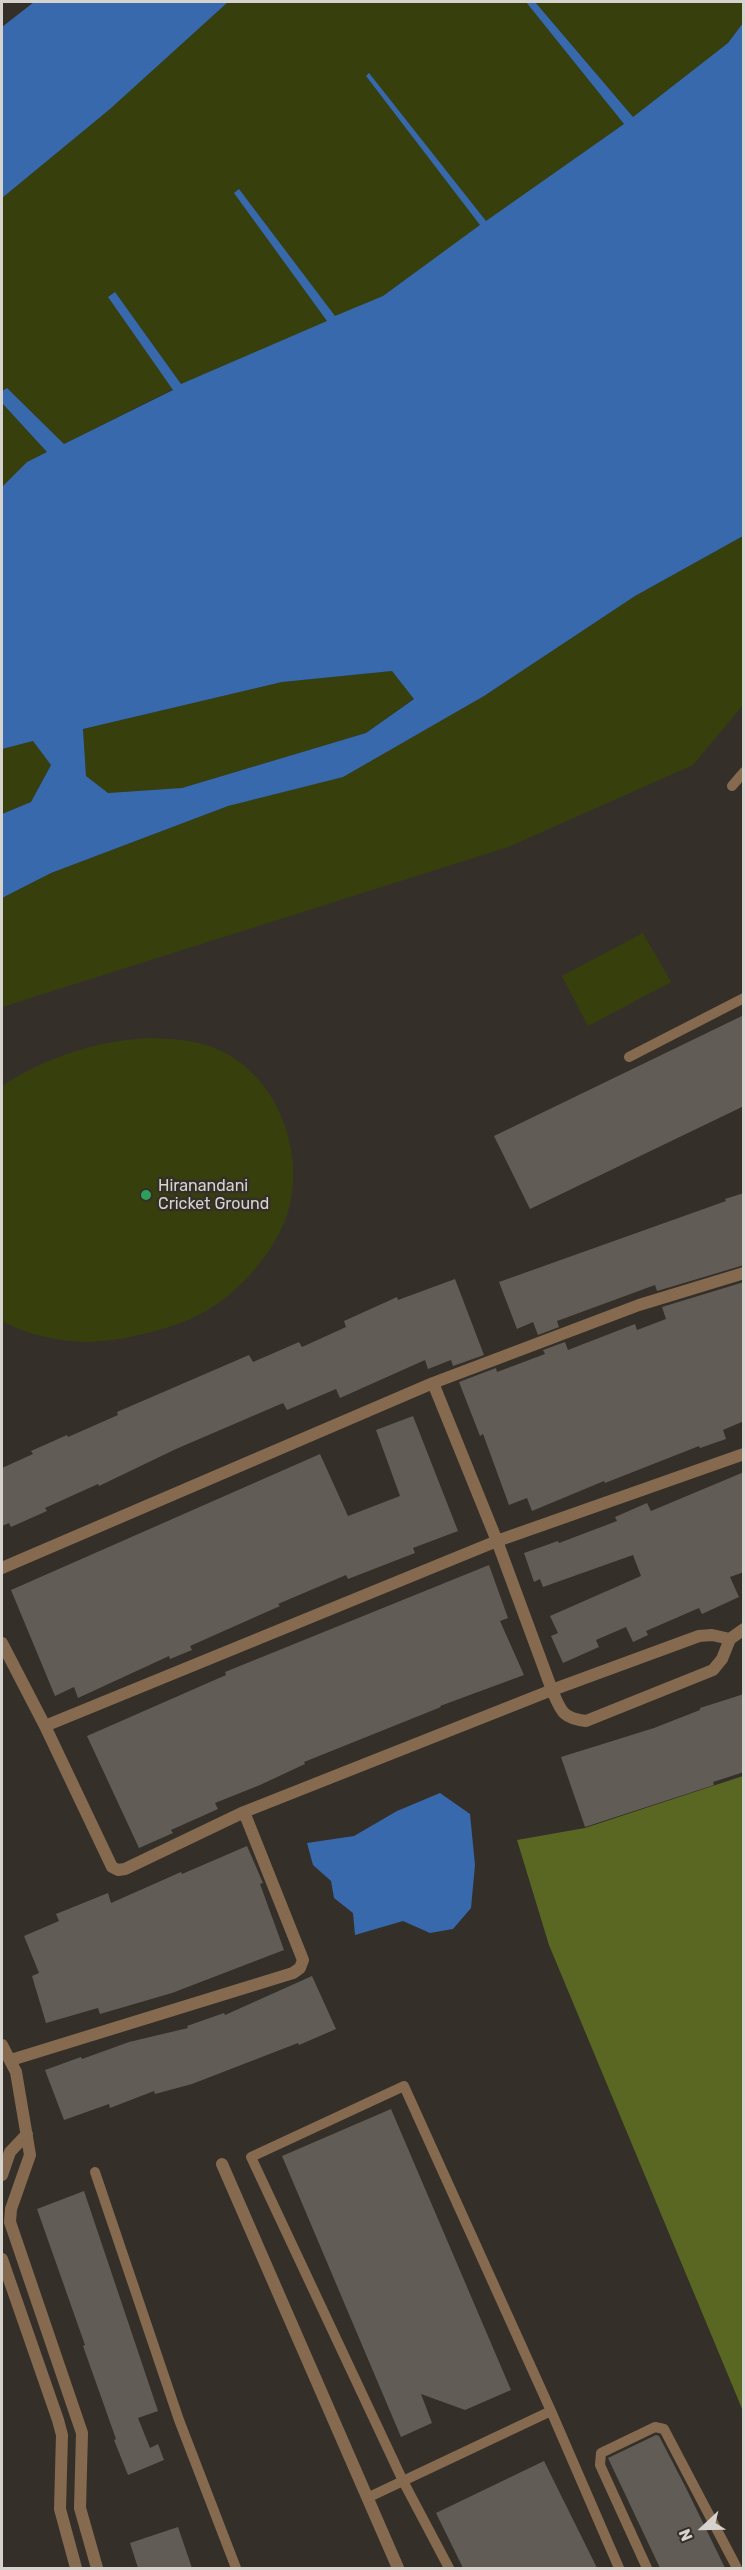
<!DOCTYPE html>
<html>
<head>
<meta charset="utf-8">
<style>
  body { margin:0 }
  #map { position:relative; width:745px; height:2570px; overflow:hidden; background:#343029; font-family:Rubik,sans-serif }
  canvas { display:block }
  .frame { position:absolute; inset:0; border:3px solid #d6d3cf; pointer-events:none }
  .north { position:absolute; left:673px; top:2498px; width:60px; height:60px; -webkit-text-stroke:4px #343029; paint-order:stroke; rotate:248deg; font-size:16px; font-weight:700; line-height:24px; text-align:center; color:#d6d3cf }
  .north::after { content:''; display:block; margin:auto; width:21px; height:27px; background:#d6d3cf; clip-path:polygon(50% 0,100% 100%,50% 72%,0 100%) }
</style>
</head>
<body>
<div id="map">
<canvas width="745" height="2570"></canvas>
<div class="frame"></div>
<div class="north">N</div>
</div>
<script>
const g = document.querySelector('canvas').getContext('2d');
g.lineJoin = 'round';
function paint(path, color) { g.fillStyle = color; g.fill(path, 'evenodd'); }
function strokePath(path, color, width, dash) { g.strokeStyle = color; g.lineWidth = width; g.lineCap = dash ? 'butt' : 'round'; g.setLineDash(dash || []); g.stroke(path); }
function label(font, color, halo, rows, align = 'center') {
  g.font = font + ' Rubik,sans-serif'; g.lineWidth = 5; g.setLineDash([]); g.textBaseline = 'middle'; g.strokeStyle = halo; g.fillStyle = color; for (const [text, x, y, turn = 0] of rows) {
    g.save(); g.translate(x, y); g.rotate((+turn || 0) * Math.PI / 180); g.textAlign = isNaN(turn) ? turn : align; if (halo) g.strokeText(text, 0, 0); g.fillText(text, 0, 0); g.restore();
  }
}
const green = new Path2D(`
  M228 2H526L624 124 486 221 369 74 366 76 481 225 383 296 335 317 239 189 235 193 328 321 181 384 115 292 108 297 173 389 64 444 7 388 2 391V198L110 109Z
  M535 2H743V23L728 43 633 117Z
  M2 403 47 452 27 462 2 487Z
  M743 536V705L693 765 508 847 2 1007V898L51 873 228 806 343 776 484 696 635 596Z
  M392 671 414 698 366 733 182 788 108 793 86 776 83 729 282 682Z
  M33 741 51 764 31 802 2 814V749Z
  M643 933 671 982 588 1026 562 976Z
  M150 1038C176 1039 201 1040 225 1053 282 1082 309 1164 284 1223 270 1255 244 1286 214 1306 192 1321 165 1329 138 1335 92 1347 44 1343 2 1321V1086C47 1057 95 1041 150 1038Z`);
const forest = new Path2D(`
  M743 1776H744L743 2411 549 1945 517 1840 585 1828Z`);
const water = new Path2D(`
  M34 2H228L110 109 2 198V27Z
  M526 2H535L633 117 728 43 743 23V536L635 596 484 696 343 777 228 806 51 873 2 898V814L31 802 51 765 33 741 2 749V487L27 462 47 452 2 403V391L7 388 64 444 173 390 108 297 115 292 181 384 327 321 234 193 239 189 335 316 383 296 480 225 366 76 369 73 486 221 624 124ZM392 671 414 699 366 733 182 788 108 793 86 776 83 729 282 682Z
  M440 1793 470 1814 475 1865 471 1908 453 1929 430 1933 403 1921 355 1935 353 1913 334 1898 331 1881 313 1865 307 1843 354 1836 397 1811Z`);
const building = new Path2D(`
  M744 1015V1106L530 1209 494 1136Z
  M744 1193V1265L657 1291 655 1285 557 1321 559 1327 538 1335 533 1322 517 1329 499 1282 726 1201 725 1199Z
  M455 1279 484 1355 453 1366 451 1360 428 1369 425 1360 340 1398 336 1389 287 1410 283 1403 176 1449 99 1486 98 1484 45 1508 47 1511 11 1527 9 1523 2 1526V1468L33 1454 31 1451 67 1435 68 1437 118 1415 117 1412 249 1355 253 1362 299 1342 302 1347 346 1327 344 1321 397 1297 398 1300Z
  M744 1282V1421L723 1430 726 1439 700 1448 699 1446 605 1483 604 1481 532 1511 527 1498 509 1505 483 1434 480 1436 459 1382 496 1368 497 1372 545 1354 543 1350 565 1342 568 1350 635 1324 637 1330 666 1319 662 1307Z
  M413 1416 458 1531 413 1548 415 1553 348 1579 346 1575 278 1604 280 1606 190 1646 192 1650 170 1659 169 1656 78 1698 74 1687 55 1696 11 1590 320 1454 348 1516 400 1496 376 1430Z
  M744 1472V1572L730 1577 739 1597 702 1614 699 1608 646 1631 648 1635 633 1642 626 1627 596 1640 599 1647 563 1663 551 1636 558 1633 550 1616 641 1576 633 1555 543 1587 540 1579 534 1582 524 1553 558 1541 559 1543 617 1521 615 1517 647 1503 651 1511Z
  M489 1565 508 1618 500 1621 524 1675 440 1706 441 1707 304 1762 305 1764 260 1785 215 1803 218 1809 171 1830 173 1833 139 1848 87 1736 226 1675 225 1672Z
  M744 1694V1772L713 1782 714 1785 585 1827 561 1757 654 1728 700 1710V1708Z
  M247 1846 263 1883 260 1884 284 1950 172 1993 100 2014 98 2008 46 2023 32 1976 39 1973 24 1936 59 1921 56 1914 108 1893 111 1903 181 1872 182 1874Z
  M312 1976 336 2029 299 2045 298 2043 192 2084 155 2094 154 2091 110 2108 109 2104 64 2120 45 2070 81 2057 82 2059 129 2042 188 2028 187 2026 224 2013 225 2015Z
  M391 2109 511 2390 465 2410 421 2394 432 2423 401 2437 282 2156Z
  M84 2191 158 2411 138 2418 150 2448 158 2444 164 2460 128 2475 114 2440 116 2439 83 2346 85 2345 37 2209Z
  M656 2435 659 2436 686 2488 725 2568H660L608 2458Z
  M544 2461 597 2568H463L436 2513Z
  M178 2527 192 2568H138L130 2543Z`);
const lane = new Path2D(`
  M732 786 744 772
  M629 1057 744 998
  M95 2172 179 2420 236 2568
  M551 2411 619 2568
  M367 2498 551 2411 404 2086 251 2157 403 2481 449 2568
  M647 2568 600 2465 601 2453 655 2427 664 2429 737 2568`);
const street = new Path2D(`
  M2 1568 433 1383 639 1305 744 1273
  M730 1639 744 1629
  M2 1643 45 1726 112 1867 118 1870 125 1869 244 1812 303 1960 300 1968 293 1973 11 2060
  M45 1726 497 1541 433 1383
  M244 1812 552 1690 699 1636 712 1635 730 1639 722 1659 713 1670 586 1721C562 1718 561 1711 552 1690L497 1541 744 1454
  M2 2045 16 2072 30 2155 11 2209 10 2222 82 2433 80 2508 97 2568
  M222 2164 398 2568
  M2 2175 10 2152 27 2134
  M2 2259 58 2420 62 2435 60 2509 76 2568`);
const markers = [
  [146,1195,6,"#2e9e5b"]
];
const poiNames = [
  ["Hiranandani",158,1186],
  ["Cricket Ground",158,1204]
];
paint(green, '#37400d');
paint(forest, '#5a6722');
paint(water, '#3769ac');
paint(building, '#615c55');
strokePath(lane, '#866a4f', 10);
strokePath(street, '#866a4f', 12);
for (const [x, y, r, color] of markers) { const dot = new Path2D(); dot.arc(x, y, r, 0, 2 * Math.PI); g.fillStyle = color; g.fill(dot); strokePath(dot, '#343029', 2); }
label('16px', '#d6d3cf', '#343029', poiNames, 'left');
</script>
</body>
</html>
